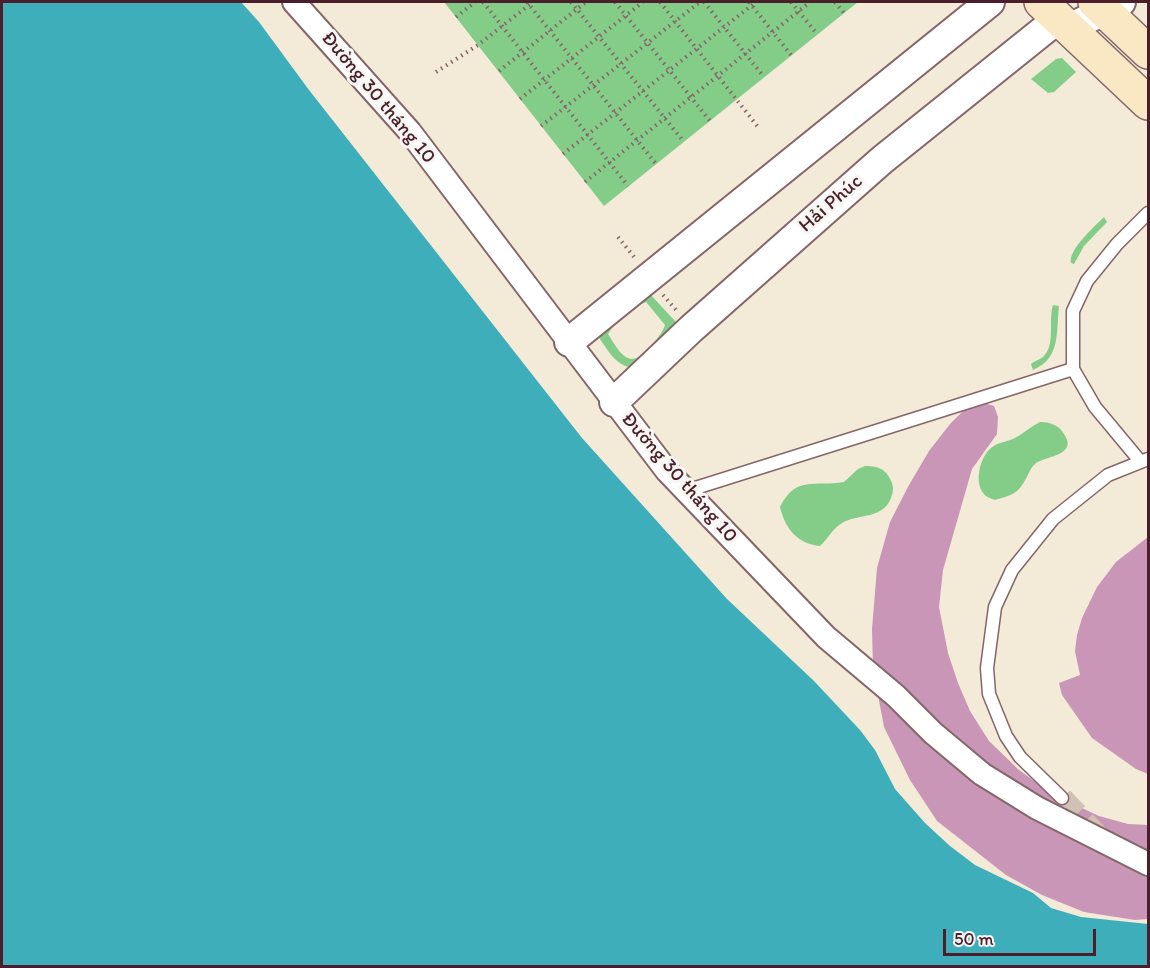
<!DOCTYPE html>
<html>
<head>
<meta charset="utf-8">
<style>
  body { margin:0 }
  #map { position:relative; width:1150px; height:968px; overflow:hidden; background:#f3ead8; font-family:Itim,sans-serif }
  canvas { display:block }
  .frame { position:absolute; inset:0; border:3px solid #4a1f2b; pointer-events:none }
  .scale { position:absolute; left:943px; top:929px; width:153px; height:27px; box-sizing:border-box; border:3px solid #4a1f2b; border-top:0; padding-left:8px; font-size:18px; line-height:21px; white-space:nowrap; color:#4a1f2b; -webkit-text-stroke:4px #f6f6f2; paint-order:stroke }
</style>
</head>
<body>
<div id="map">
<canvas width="1150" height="968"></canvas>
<div class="frame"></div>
<div class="scale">50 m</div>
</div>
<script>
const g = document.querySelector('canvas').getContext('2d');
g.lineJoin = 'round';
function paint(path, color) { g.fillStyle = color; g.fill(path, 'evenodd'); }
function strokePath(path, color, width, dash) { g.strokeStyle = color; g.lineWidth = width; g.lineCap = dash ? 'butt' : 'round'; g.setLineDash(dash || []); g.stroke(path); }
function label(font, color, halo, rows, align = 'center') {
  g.font = font + ' Itim,sans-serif'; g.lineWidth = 6; g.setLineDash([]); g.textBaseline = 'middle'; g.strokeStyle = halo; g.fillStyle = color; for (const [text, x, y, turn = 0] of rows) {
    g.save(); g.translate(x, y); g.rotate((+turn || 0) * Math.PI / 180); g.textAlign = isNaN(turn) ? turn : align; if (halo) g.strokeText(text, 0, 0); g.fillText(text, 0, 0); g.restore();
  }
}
const green = new Path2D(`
  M444 2H858L604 206Z
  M1062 58 1076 72 1054 92 1048 93 1031 79 1056 59Z
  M1104 217 1107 222 1084 246 1074 264 1071 263C1068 250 1094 227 1104 217Z
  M649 293 676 322V326L632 368C615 365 607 349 598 336L609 317 616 322 608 334C620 353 629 371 649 348 655 341 662 334 665 325L646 302 635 307Z
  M1053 305 1059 306C1056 333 1061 358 1033 370L1031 364C1034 361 1039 360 1043 357 1056 345 1048 320 1053 305Z
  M1040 422C1050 422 1059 425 1064 434 1079 456 1044 456 1035 464 1028 470 1027 482 1017 491 1013 494 1010 495 1005 497 1001 498 996 501 992 499 972 493 978 462 988 451 996 442 1003 443 1013 439 1023 434 1030 427 1040 422Z
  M865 466C876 466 884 468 889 477 893 483 894 489 892 495 885 520 859 513 842 523 832 529 828 539 820 546 797 544 785 528 780 507 796 475 814 487 844 482L858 469Z`);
const water = new Path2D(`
  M2 2H241L259 22 309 90 582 438 727 599 814 681 860 730 875 750 895 789 925 823 950 846 975 865 1033 893 1051 908 1081 917 1148 924V966H2Z`);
const building = new Path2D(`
  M971 403H984L994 406 998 417 997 434 972 469 943 570 939 607 948 653 958 683 970 711 989 741 1019 770 1054 795 1099 816 1128 824 1148 825V919L1135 920 1084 912 1042 895 1006 875 937 821 910 780 884 727 873 668 872 629 877 568 890 522 909 485 929 451 950 424Z
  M1148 537V774L1136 769 1092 738 1062 695 1059 683 1080 675 1075 651 1077 635 1082 618 1097 587 1116 562Z`);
const minorTunnel = new Path2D(`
  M1062 798 1100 838`);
const path = new Path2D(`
  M483 2 628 186
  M527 2 656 164
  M571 2 684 142
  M615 2 710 121
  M660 2 758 127
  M704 2 764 77
  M749 2 791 55
  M791 2 817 34
  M835 2 844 13
  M456 17 475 2
  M499 71 586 2
  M436 72 478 45 533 2
  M520 99 643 2
  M541 126 700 2
  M563 154 756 2
  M585 182 810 2
  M618 237 635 258
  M663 295 678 312`);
const service = new Path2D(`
  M1140 461 1095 407 1073 369V311L1087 281 1117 244 1148 213
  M686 491 1073 369
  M1062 798 1020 757 1006 736 989 694 987 668 995 607 1012 570 1053 519 1108 475 1148 459`);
const minor = new Path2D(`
  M294 2 410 132 667 471 826 637 896 696 933 733 982 774 1037 808 1148 864`);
const tertiary = new Path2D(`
  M1070 28 1121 2
  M569 342 990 2
  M614 402 691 329 882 160 1059 18`);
const secondary = new Path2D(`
  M1041 2 1148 103
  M1095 2 1148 52`);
const streetNames = [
  ["Đường 30 tháng 10",378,98,50],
  ["Hải Phúc",831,204,-41],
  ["Đường 30 tháng 10",679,478,49]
];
paint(green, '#84cd89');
paint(water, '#3eaebb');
paint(building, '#c996b7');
strokePath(minorTunnel, '#d1c1b5', 22, [22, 11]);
strokePath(service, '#856668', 15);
strokePath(minor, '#856668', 26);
strokePath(tertiary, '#856668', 32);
strokePath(secondary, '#856668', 36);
strokePath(path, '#856668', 4, [1.5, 4.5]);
strokePath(service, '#fff', 12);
strokePath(minor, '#fff', 22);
strokePath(tertiary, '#fff', 28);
strokePath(secondary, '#fae7c3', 33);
label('20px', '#4a1f2b', '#f6f6f2', streetNames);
</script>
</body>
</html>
